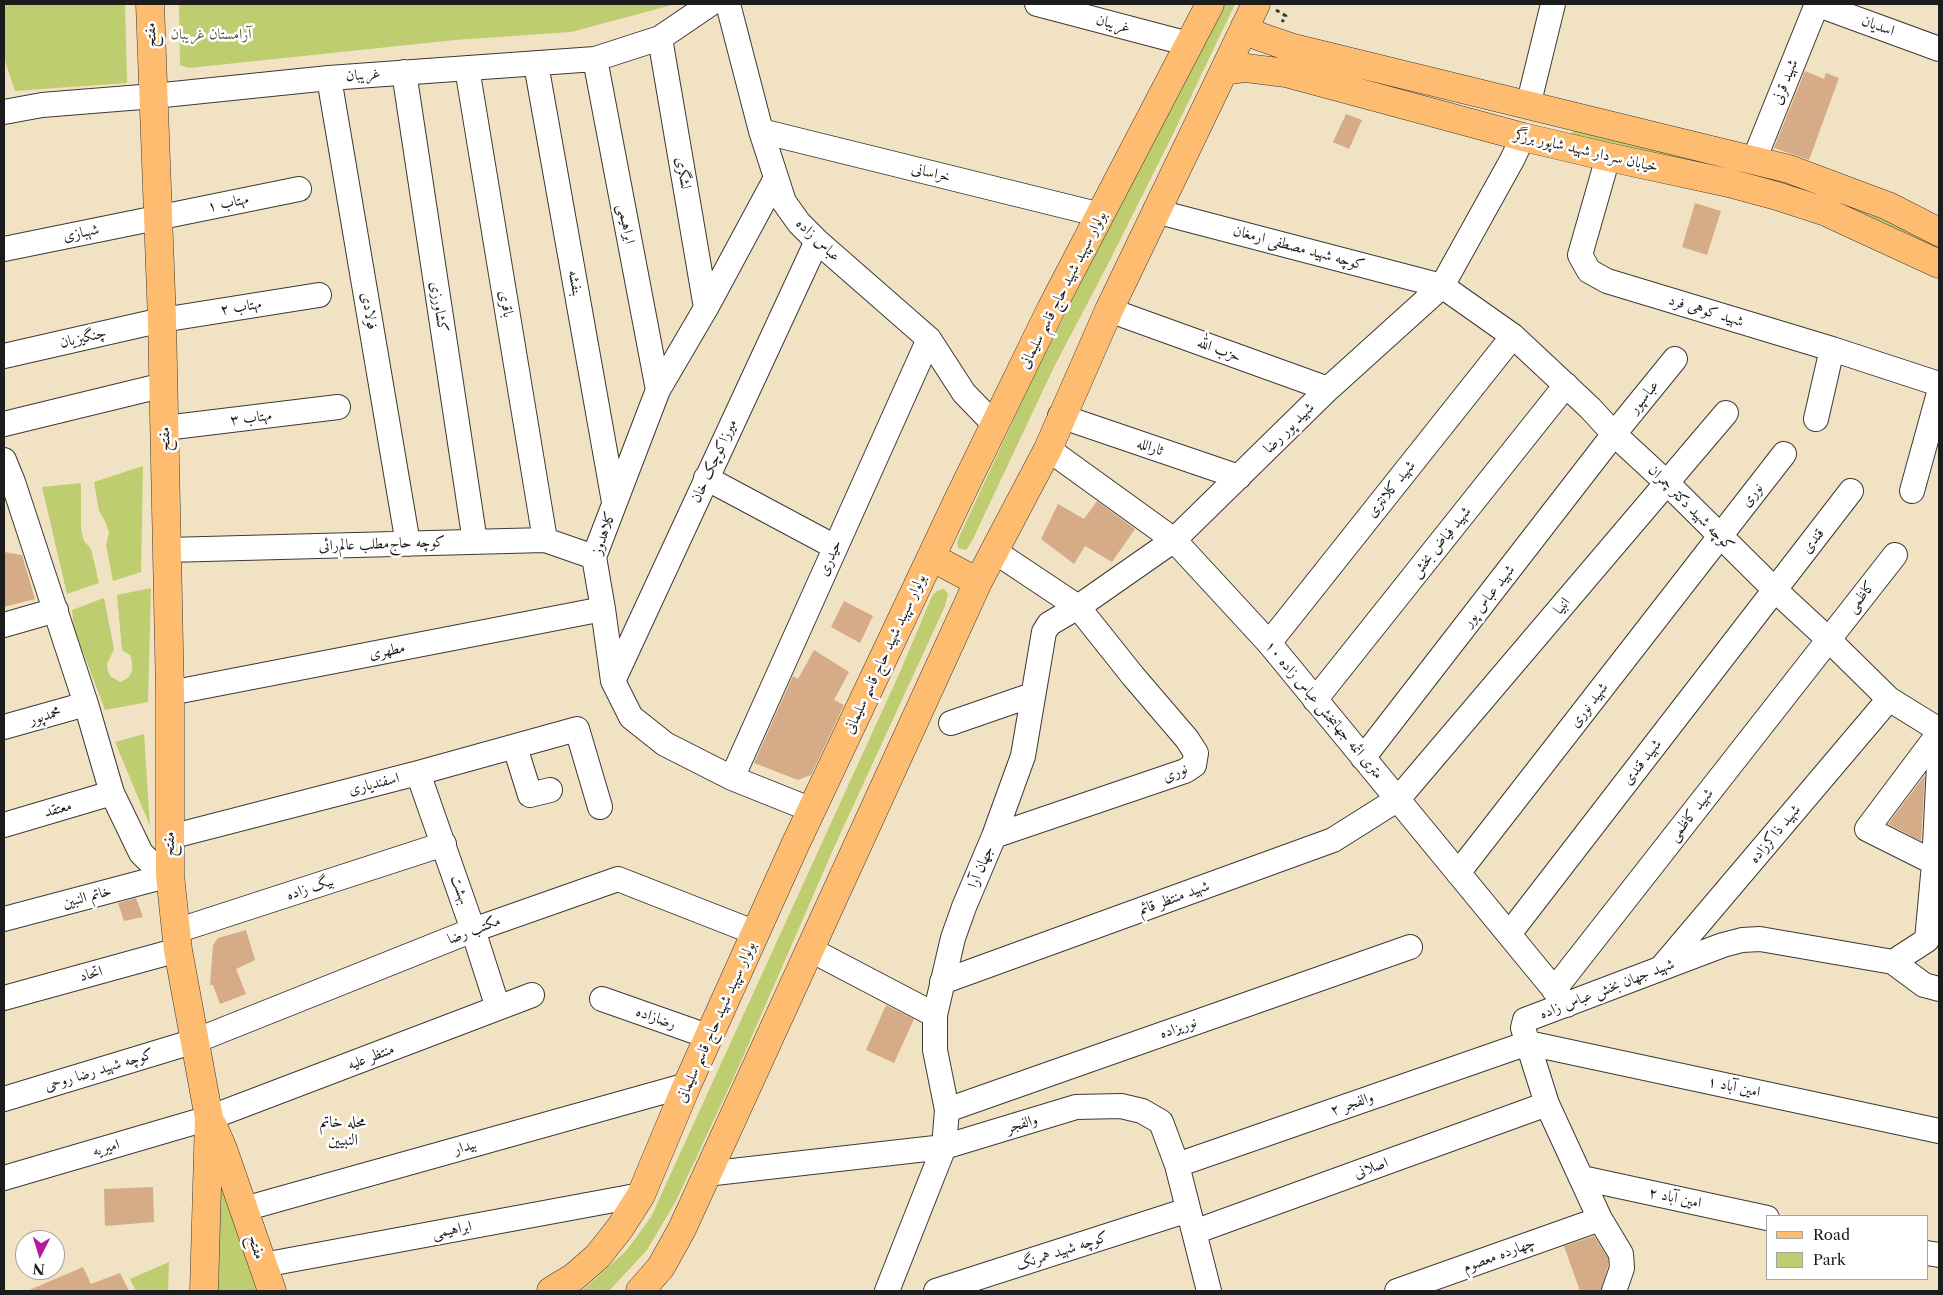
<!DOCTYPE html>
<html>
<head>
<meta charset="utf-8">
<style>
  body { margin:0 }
  #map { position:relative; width:1943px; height:1295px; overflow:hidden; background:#f2e2c4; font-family:"Libre Caslon Text",serif }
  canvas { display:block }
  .frame { position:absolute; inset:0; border:5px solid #1c1c1c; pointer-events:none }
  .legend { position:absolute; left:1766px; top:1215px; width:162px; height:65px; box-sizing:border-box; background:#fff; border:1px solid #a4a4a4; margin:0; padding:6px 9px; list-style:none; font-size:15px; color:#1c1c1c }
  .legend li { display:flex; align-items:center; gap:10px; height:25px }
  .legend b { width:25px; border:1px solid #a4a4a4 }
  .north { position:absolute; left:15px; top:1230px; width:50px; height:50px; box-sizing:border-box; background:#fff; border:1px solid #a4a4a4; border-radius:50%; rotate:185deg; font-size:14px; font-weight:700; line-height:20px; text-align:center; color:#1c1c1c }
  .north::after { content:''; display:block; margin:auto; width:18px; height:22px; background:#b5179e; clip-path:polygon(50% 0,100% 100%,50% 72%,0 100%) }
</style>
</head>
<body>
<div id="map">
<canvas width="1943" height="1295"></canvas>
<div class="frame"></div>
<ul class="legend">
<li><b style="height:6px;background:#fdbc6f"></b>Road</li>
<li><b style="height:14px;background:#bdcd70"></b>Park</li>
</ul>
<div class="north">N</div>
</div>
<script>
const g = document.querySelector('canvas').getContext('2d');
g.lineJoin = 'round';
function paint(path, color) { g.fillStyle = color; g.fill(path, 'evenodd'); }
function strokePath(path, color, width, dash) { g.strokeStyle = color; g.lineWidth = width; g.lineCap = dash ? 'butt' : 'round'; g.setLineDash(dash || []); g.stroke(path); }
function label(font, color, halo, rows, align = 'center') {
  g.font = font + ' "Libre Caslon Text",Amiri,serif'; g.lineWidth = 5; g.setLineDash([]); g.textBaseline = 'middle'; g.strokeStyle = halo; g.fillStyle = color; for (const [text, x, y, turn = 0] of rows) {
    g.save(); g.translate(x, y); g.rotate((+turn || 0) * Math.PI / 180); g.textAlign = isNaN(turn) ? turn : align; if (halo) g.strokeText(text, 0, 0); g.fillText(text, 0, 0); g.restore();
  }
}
const green = new Path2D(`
  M4 4H125L127 83 15 91 4 58Z
  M179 4H676L571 32 455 40 189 68 180 65Z
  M1222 4H1235L1174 132 1107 266 1054 367 972 541 966 550 958 548 957 542 960 535 1041 361 1142 164Z
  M1575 130C1651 147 1728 162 1803 187 1849 202 1894 222 1939 243V255L1570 137V134Z
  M143 466 141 572 113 581 106 545 109 533 106 523 99 511 94 482Z
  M81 483V529L84 541 91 549 99 583 67 594 42 487Z
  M151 588 148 702 105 710 74 628 72 610 104 598 114 649 107 664 108 671 110 676 120 682C134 677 134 667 130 655L122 650 117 595Z
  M944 589 948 594 945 606 832 852 739 1066 676 1201 647 1250 609 1291H582L626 1251 651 1217 900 672 932 596 937 591Z
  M144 734 150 826 115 742Z
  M212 1159 261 1291H216Z
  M169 1262 168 1291H136L130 1279Z`);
const building = new Path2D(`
  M1805 71 1824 79 1826 73 1839 78 1809 160 1774 148Z
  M1346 114 1362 120 1349 149 1333 142Z
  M1695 203 1721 211 1707 255 1682 247Z
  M1097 501 1135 529 1112 562 1085 546 1074 564 1041 539 1058 504 1084 519Z
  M4 552 22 555 35 599 4 607Z
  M844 601 873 616 860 643 831 627Z
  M814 650 849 672 834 700 844 705 811 775 798 780 754 763 793 676 798 679Z
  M1925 775 1921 841 1888 824Z
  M136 898 143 917 124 921 118 903Z
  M246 930 255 960 236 969 246 994 220 1004 213 985H210L213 945 218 938Z
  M886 1005 914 1019 894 1063 866 1050Z
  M153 1187 154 1222 105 1226 104 1189Z
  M1594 1236 1608 1258V1266L1601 1290 1580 1291 1564 1246Z
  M83 1267 91 1284 120 1273 129 1291H27Z`);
const path = new Path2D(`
  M1276 10 1286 16 1282 22`);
const minor = new Path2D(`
  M728 4 761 131 784 202 799 223 817 241 929 339 964 393 995 425
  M1037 4 1189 44
  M1816 4 1939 49
  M660 38 706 308
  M595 59 658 390
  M536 64 614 502
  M467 68 545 540
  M404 72 475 542
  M329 78 408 544
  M1528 106 1553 4
  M4 112 42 105 154 96 329 78 595 59 660 38 710 4
  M761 131 1101 215
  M1608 157 1580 255 1589 271 1607 281 1832 349 1939 384
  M1754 160 1817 4
  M776 178 706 308 658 390 594 557 603 609 613 681 631 717 665 744 732 778 812 810
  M1155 211 1442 286 1513 336 1590 408 1614 434 1667 483 1775 590 1828 639 1889 699 1939 730
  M4 249 299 189
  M1109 310 1328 389
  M4 356 162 320 319 295
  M1060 416 1239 477
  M1816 419 1832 349
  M4 424 164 385
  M165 428 338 407
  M1048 449 1174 540 1269 643 1567 1005
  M4 460 13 482 86 704 112 793 141 853 148 860 170 875
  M706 478 835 547
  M1912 491 1939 393
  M167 550 545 540 594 557
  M994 551 1078 607 1174 540 1328 389 1442 286 1512 160 1523 137
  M4 625 56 610
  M1269 643 1513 336
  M613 681 817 241
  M170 693 603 609
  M1315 700 1566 385
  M951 723 1032 695
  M4 727 86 704
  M1939 733 1867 829 1939 865
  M515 747 530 795 550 790
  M1363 758 1614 434 1675 359
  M418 773 473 930 498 1008
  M732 778 929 339
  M4 825 112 793
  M170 837 418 773 577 729 600 807
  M1458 873 1784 454
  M4 919 170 875
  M176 931 444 844
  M1509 934 1851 491
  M811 950 935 1015
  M1893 962 1927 940 1934 864 1939 765
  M1662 967 1889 699
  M942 982 1333 840 1398 799 1726 413
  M1554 990 1895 555
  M4 998 178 950
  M602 999 710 1037
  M4 1099 195 1041 473 930 618 879 756 933
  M947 1110 1410 947
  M1177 1165 1528 1043 1939 1131
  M706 1174 944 1147 1076 1107 1121 1106 1142 1111 1161 1122 1177 1165 1209 1291
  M4 1178 209 1118 532 995
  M1582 1178 1767 1218
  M244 1209 687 1085
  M1194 1232 1547 1104
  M1927 1253 1939 1255
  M263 1265 641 1195
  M887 1291 944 1147 947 1110 935 1050V1015L953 938 964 907 994 836 1023 756 1044 632 1049 624 1078 607 1133 676 1187 739 1196 753 1194 765 1185 771 994 836
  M936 1291 1188 1210
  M1397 1291 1600 1219
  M1614 1291 1622 1268 1621 1254 1600 1219 1547 1104 1523 1028 1525 1020 1723 945 1742 940 1760 939 1893 962 1924 985 1939 989`);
const major = new Path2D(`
  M150 4 162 320 170 693V875L178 950 209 1118 204 1291
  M1245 26 1258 36 1290 47 1789 169 1888 206 1939 232
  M1224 71 1246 68 1286 73 1523 137 1608 157 1729 183 1777 196 1826 212 1939 264
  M931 557 978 582
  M213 1126 223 1149 272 1291
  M551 1291 574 1277 598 1256 620 1228 641 1195 687 1085 795 845 959 498 1051 309 1210 4
  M640 1291 661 1267 682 1229 978 582 1048 449 1109 310 1256 4`);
const streetNames = [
  ["غریبان",1113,24,15],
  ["اسدیان",1878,26,20],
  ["مفتح",151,35,-92],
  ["غریبان",363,75,-4],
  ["شهید قرنی",1785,82,-68],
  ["خیابان سردار شهید شاپور برزگر",1586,151,13],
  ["لشگری",683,173,80],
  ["خراسانی",931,173,14],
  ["مهتاب ۱",228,203,-11],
  ["ابراهیمی",626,224,79],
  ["شهبازی",81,233,-12],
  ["عباس زاده",818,240,44],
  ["کوچه شهید مصطفی ارمغان",1299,248,15],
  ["بنفشه",575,283,80],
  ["بولوار سپهبد شهید حاج قاسم سلیمانی",1063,290,-63],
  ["باقری",506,304,81],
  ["مهتاب ۲",241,307,-9],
  ["کشاورزی",439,307,81],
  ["فولادی",369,311,80],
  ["شهید کوهی فرد",1706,311,17],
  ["چنگیزیان",83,338,-13],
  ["حزب الله",1219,350,20],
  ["عباسپور",1644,397,-51],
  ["مهتاب ۳",251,418,-7],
  ["شهید پور رضا",1289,428,-45],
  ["مفتح",165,439,-91],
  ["ثارالله",1150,447,19],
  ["میرزاکوچک خان",714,461,-65],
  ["شهید کلانتری",1391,489,-51],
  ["نوری",1752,495,-52],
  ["کوچه شهید دکتر چمران",1691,508,45],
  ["کلاهدوز",604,533,-71],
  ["قندی",1813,541,-52],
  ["شهید فیاض بخش",1441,542,-51],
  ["کوچه حاج‌مطلب عالم‌رائی",382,544,-2],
  ["حیدری",830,558,-66],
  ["شهید عباس پور",1489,596,-52],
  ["کاظمی",1861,597,-52],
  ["انبیا",1562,606,-50],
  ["مطهری",387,651,-11],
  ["بولوار سپهبد شهید حاج قاسم سلیمانی",885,654,-65],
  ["شهید نوری",1589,705,-52],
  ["۱۰ متری ائمه جهانبخش عباس زاده",1324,710,50],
  ["محمدپور",45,716,-16],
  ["شهید قندی",1642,762,-52],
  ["نوری",1175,773,-23],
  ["اسفندیاری",374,784,-14],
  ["معتقد",58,809,-16],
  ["شهید کاظمی",1691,815,-52],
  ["شهید ذاکرزاده",1775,834,-50],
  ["مفتح",170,844,-90],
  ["جهان آرا",981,867,-67],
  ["بیگ زاده",310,888,-18],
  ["بهشت",460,890,71],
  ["خاتم النبین",87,897,-15],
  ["شهید منتظر قائم",1174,898,-20],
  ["مکتب رضا",474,930,-21],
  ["اتحاد",91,974,-16],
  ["شهید جهان بخش عباس زاده",1607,989,-21],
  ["رضازاده",656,1018,20],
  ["بولوار سپهبد شهید حاج قاسم سلیمانی",716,1022,-66],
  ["نوریزاده",1178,1028,-19],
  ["منتظر علیه",371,1057,-21],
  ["کوچه شهید رضا روحی",99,1070,-17],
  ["۱ امین آباد",1734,1087,12],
  ["والفجر ۲",1352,1104,-19],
  ["والفجر",1022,1124,-17],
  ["بیدار",465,1147,-16],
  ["امیریه",106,1148,-16],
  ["اصلانی",1371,1168,-20],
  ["۲ امین آباد",1675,1198,12],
  ["ابراهیمی",452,1230,-11],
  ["مفتح",256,1247,71],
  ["کوچه شهید همرنگ",1062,1251,-18],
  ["چهارده معصوم",1499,1255,-20]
];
const parkNames = [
  ["آرامستان غریبان",211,35]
];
const neighbourhoodNames = [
  ["محله خاتم",343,1122],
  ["النبیین",343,1140]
];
paint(green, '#bdcd70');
paint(building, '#d5ab88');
strokePath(minor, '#3c3a35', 26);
strokePath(major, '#3c3a35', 29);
strokePath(path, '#3c3a35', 3, [4, 4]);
strokePath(minor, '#fff', 24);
strokePath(major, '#fdbc6f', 28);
label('15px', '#1c1c1c', '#fff', streetNames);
label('15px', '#545a39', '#fff', parkNames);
label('16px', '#1c1c1c', '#fff', neighbourhoodNames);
</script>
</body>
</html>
